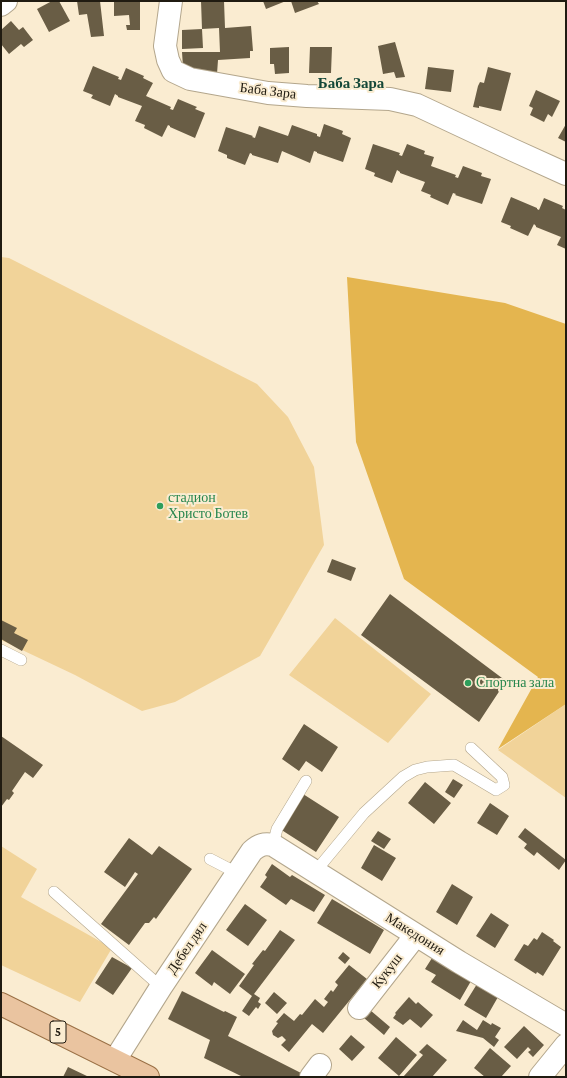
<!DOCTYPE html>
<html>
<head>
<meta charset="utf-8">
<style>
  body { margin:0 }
  #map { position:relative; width:567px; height:1078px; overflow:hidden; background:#faecd1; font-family:"Crimson Pro",serif }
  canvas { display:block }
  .frame { position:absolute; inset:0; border:2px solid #201b11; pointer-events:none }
</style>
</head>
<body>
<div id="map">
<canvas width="567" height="1078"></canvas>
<div class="frame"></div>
</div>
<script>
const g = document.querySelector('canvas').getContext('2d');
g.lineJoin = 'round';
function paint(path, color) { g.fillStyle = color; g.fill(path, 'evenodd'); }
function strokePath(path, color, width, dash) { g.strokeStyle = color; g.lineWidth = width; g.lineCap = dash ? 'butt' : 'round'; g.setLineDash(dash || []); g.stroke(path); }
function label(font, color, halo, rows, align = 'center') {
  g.font = font + ' "Crimson Pro",serif'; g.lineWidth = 4; g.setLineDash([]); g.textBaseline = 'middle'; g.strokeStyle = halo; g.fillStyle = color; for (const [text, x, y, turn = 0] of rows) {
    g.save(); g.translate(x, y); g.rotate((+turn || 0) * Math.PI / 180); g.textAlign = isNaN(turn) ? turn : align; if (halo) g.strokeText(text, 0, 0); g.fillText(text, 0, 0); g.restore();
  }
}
const green = new Path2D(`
  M1 257 9 258 257 384 288 417 314 467 324 545 260 656 175 702 142 711 75 675 1 640Z
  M335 618 431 694 388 743 289 675Z
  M566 704V798L498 750Z
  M1 846 37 869 21 897 112 948 80 1002 1 965Z`);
const forest = new Path2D(`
  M347 277 505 303 566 324V704L498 749 538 677 404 579 356 442Z`);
const building = new Path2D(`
  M52 1H59L70 21 49 32 37 9Z
  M77 1H100L104 36 91 37 87 14 79 15Z
  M114 1H140V30H127L126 25H130L129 15 114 16Z
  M201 1H224L225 28 251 26 253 51H250V58L218 60 217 74 183 67 182 52H220L219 28 202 29Z
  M263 1H286L266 9Z
  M291 1H317L319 4 295 13Z
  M11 21 19 30 23 27 33 40 24 47 21 44 9 54 1 44V30Z
  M202 29 203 48 182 49V30Z
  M395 42 405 77 396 78 394 72 383 74 378 46Z
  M289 47V73L275 74 274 64H270V48Z
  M310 47H332L331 73H309Z
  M93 66 119 77 118 79 121 80 126 68 144 76 143 78 153 83 146 96 171 107 170 109 173 110 178 99 197 107 195 109 205 113 195 138 170 127V126L168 125 162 137 144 128 145 125 135 121 142 106 118 97V96L115 94 110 106 91 98 93 95 83 91Z
  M428 67 454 70 451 92 425 89Z
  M488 67 511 73 501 111 479 106V108L473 107 478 86 480 82 484 83Z
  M536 90 560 101 552 117 548 114 544 122 530 115 533 108 529 106Z
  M324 124 343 131 342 134 351 138 343 162 317 153V152L314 151 310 163 282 151 278 163 252 155V154L250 153 245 165 227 158V155L218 151 226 127 253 136 252 137 255 138 259 126 288 136 292 125 317 134V136L320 137Z
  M566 124V142L558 138Z
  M373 144 400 153 399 155 402 156 407 144 425 151 424 154 434 157 431 166 456 175 455 177 458 178 463 166 482 173 481 176 491 179 482 204 455 195 456 194 453 193 448 205 430 197 431 195 421 191 425 182 400 173V172L397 170 392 183 374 176 375 173 365 169Z
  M511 197 537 208V209L539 210 544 198 563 206 562 208 566 210V249L557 245 561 237 536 227V226L534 224 528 236 510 228 511 226 501 222Z
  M332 559 356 568 351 581 327 572Z
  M390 594 506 681 479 722 361 635Z
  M1 620 17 628 14 633 28 640 22 651 1 639Z
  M304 724 338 747 322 772 306 761 299 771 282 759Z
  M1 736 43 765 33 778 25 772 12 791 14 793 9 800 7 799 1 807Z
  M453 779 463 785 454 798 445 792Z
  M425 782 451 803 434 824 408 803Z
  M303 794 339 817 316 852 280 829Z
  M490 803 509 816 497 835 477 823Z
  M525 828 566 860 559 870 537 852 534 856 524 848 527 844 518 837Z
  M378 831 391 839 384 849 371 841Z
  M129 838 152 855 159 846 192 869 156 919 154 917 149 923H145L129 945 101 924 138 874 135 872 125 887 104 872Z
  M374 845 396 858 382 881 361 868Z
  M272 864 290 877 292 875 325 895 314 912 291 899 286 905 260 887 267 877 265 875Z
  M452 884 473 897 457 925 436 912Z
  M332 899 384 930 370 954 317 923Z
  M245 904 267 920 248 946 226 930Z
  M491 913 509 925 495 948 476 936Z
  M280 930 295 940 254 994 260 998 258 1002 261 1004 258 1009 256 1007 249 1016 242 1011 252 996 239 986 254 965 252 964 263 950 265 951Z
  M542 932 554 940 553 941 561 947 543 976 537 972 536 974 514 960 524 944 528 946 534 938 537 940Z
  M212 950 245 974 230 994 214 982 212 986 195 973Z
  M343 952 350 958 345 964 338 958Z
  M112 957 132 968 113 995 95 983Z
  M432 958 471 981 460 1000 431 982 436 975 425 969Z
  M349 965 367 979 323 1033 312 1024 289 1052 281 1045 286 1040 282 1036 278 1038 273 1035 272 1031 278 1023 276 1022 284 1013 294 1021 300 1014 302 1015 315 999 324 1007 328 1002 324 999 331 990 333 992 338 985 335 982Z
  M477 984 498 997 486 1018 464 1005Z
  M182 991 224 1012 225 1011 237 1017 228 1036 303 1074 302 1077H243L204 1058 210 1040 168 1019Z
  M274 992 287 1003 277 1014 265 1003Z
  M409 997 416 1004 418 1002 433 1015 421 1028 410 1019 403 1025 393 1018 396 1014 395 1013Z
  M370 1010 390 1027 384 1035 364 1018Z
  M463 1020 477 1030 483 1020 491 1025 492 1023 501 1028 495 1037 499 1040 494 1047 483 1038 456 1031Z
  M524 1026 544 1045 533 1057 528 1052 531 1050 528 1047 517 1059 504 1047Z
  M351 1035 365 1047 352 1061 339 1049Z
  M396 1037 417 1055 399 1076 378 1058Z
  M427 1044 447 1060 432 1077H403L423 1055 419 1052Z
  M490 1048 511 1066 501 1077H485L474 1068Z
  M68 1067 89 1077H63Z`);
const lane = new Path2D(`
  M1 650 21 660
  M273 845 277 829 306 781
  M210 859 237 873
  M315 872 364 813 403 777 415 770 427 767 454 765 496 790 504 785 502 777 471 748
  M54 892 161 987`);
const street = new Path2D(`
  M171 1 165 46 168 60 173 71 190 79 268 93 307 96 390 99 417 105 513 150 566 174
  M1 5 6 1
  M359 1008 416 935
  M115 1060 161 987 252 851C259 845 264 843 273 845L459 962 566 1025
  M311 1077 320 1065
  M540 1077 566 1045`);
const primary = new Path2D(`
  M1 1004 148 1077`);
const markers = [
  [160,506,4,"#2e9e5b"],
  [468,683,4,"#2e9e5b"]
];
const shields = [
  [58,1032,16]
];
const shieldNames = [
  ["5",58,1032]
];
const streetNames = [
  ["Баба Зара",268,91,7],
  ["Македония",415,934,32],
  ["Дебел дял",187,948,-56],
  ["Кукуш",387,971,-52]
];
const leisureNames = [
  ["стадион",168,498],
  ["Христо Ботев",168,514],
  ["Спортна зала",476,683]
];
const neighbourhoodNames = [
  ["Баба Зара",351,83]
];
paint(green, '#f1d399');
paint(forest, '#e4b54f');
paint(building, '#695d45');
strokePath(lane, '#b3a68c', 12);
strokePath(street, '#b3a68c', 24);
strokePath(primary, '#9a7045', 24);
strokePath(lane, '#fff', 11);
strokePath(street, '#fff', 22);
strokePath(primary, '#eac4a0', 22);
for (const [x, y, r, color] of markers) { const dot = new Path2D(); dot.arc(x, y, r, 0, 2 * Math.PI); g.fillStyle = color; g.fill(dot); strokePath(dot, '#faecd1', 1.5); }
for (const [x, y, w] of shields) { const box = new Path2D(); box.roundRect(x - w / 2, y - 11, w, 22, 3); g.fillStyle = '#faecd1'; g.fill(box); strokePath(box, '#201b11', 1); }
label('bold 13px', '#201b11', null, shieldNames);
label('14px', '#201b11', '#faecd1', streetNames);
label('14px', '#27864d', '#faecd1', leisureNames, 'left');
label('bold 15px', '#144738', '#faecd1', neighbourhoodNames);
</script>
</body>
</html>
